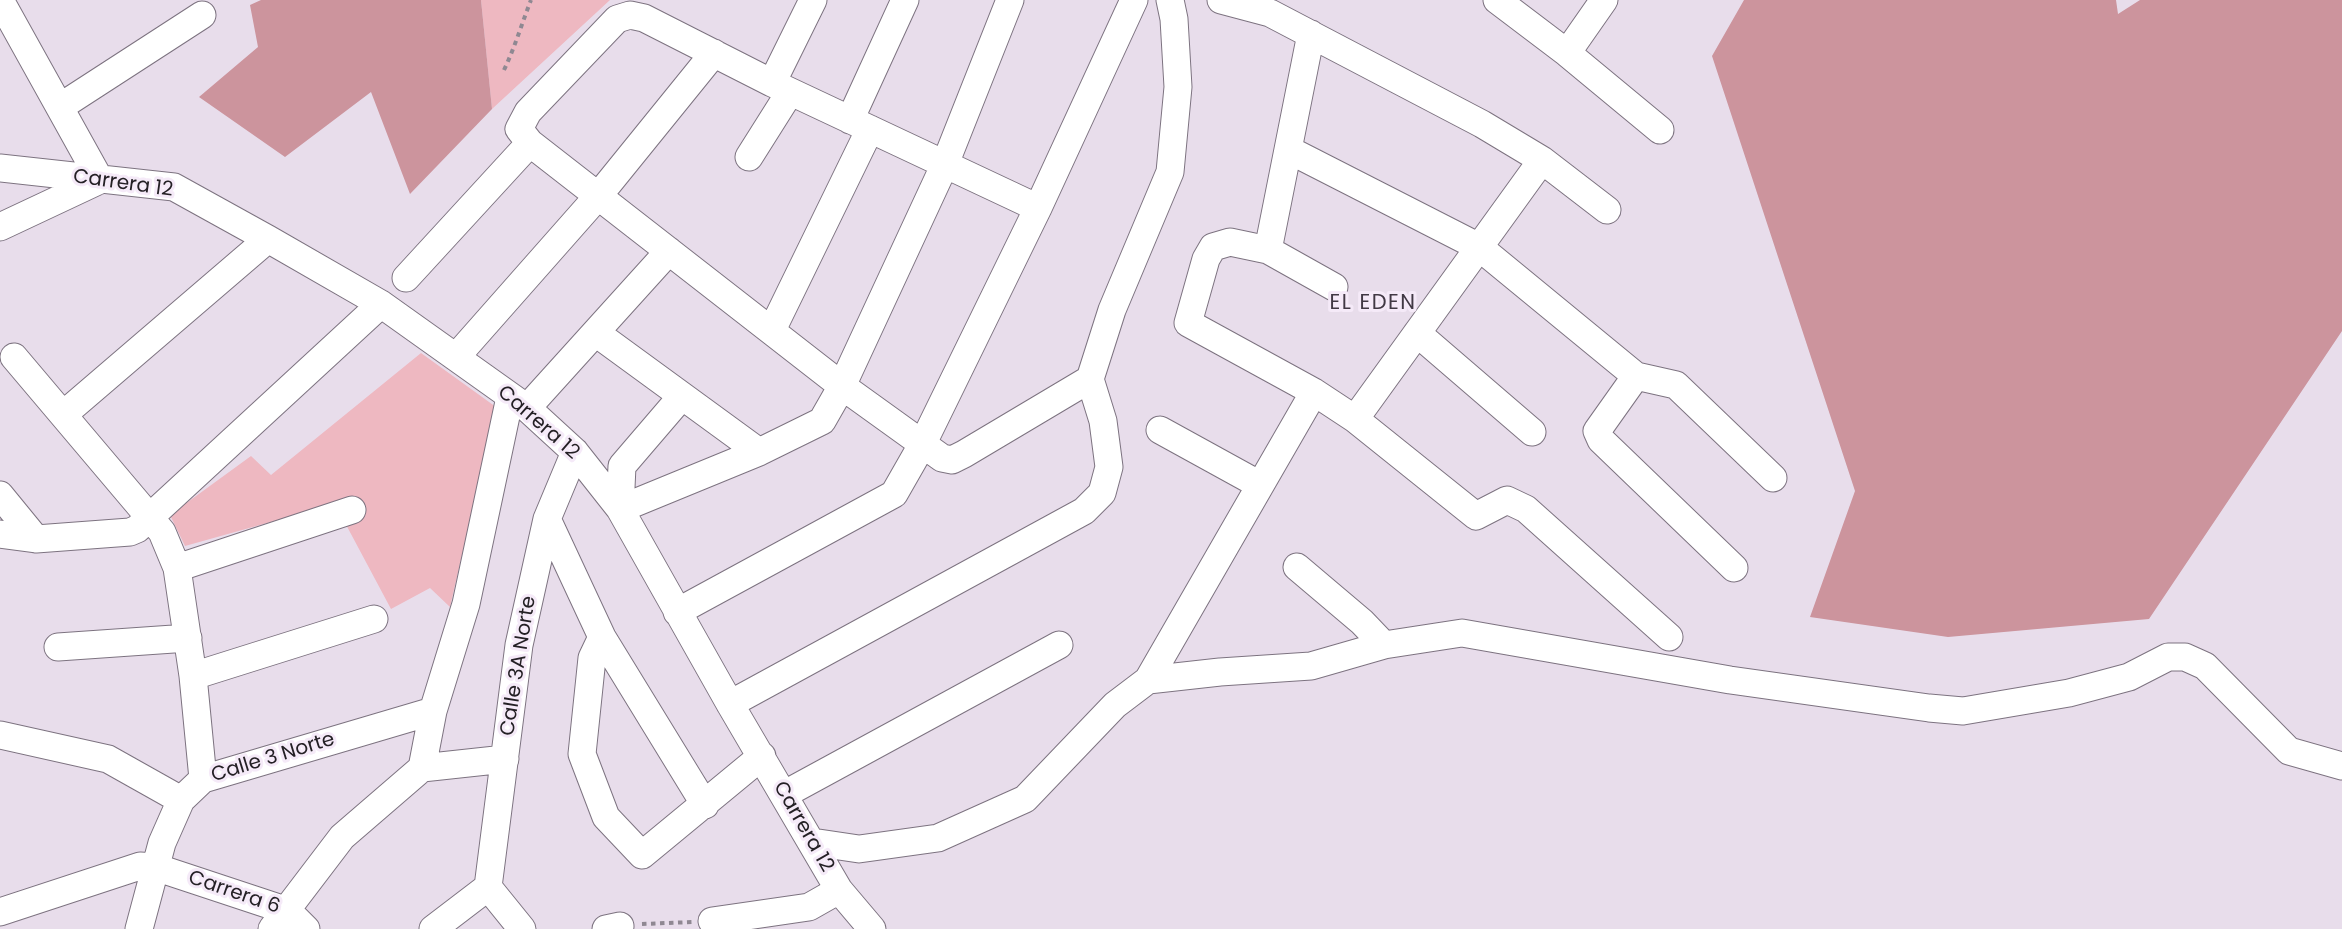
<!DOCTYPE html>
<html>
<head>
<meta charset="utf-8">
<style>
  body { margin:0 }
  canvas { display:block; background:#e8ddeb }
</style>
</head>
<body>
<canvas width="2342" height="929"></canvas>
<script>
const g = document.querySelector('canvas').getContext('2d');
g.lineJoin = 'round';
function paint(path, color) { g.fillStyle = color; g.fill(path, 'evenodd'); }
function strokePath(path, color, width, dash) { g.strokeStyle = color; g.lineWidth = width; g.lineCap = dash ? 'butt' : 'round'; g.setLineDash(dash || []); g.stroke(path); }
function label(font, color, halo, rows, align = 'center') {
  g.font = font + ' Poppins,sans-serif'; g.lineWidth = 6; g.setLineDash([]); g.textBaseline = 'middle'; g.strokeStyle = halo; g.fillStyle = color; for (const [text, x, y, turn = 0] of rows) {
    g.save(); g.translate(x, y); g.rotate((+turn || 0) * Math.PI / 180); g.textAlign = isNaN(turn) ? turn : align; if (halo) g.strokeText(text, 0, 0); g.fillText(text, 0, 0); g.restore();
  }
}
const green = new Path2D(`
  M481 0H610L492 109Z
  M421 353 496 407 450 607 430 588 391 609 335 504 185 546 170 515 251 456 271 475Z`);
const forest = new Path2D(`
  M261 0H481L492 109 410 194 371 92 285 157 199 97 258 47 250 5Z
  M1744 0H2116L2118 14 2140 0H2342V331L2149 619 1948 637 1810 617 1855 491 1712 56Z`);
const path = new Path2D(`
  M504 70C515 47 522 23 531 0
  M642 924 692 922`);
const minor = new Path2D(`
  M0 0 100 180
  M1221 0 1270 13 1482 124 1542 160 1607 210
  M1497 0 1567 53 1660 130
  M1567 53 1604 0
  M772 83 813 0
  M60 107 202 15
  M850 120 905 0
  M1289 150 1479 247 1636 376 1676 385 1773 478
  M749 157 790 92
  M0 168 174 187 268 239 381 304 527 408 575 452 620 509 730 704 839 890 872 929
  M1038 208 772 83 644 18 630 15 617 19 528 112 519 129 530 143 842 386 942 458 952 460 964 454 1090 379
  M0 227 100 180
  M1268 250 1311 34
  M406 278 530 143
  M1334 287 1268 250 1230 242 1213 247 1206 259 1188 323 1314 392 1355 419 1476 516 1507 500 1526 509 1669 637
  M772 330 870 129
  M596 333 759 452
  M1417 333 1532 432
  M14 357 162 532 177 568 193 676 203 779
  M456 357 599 195 714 53
  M1636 376 1597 431 1601 440 1734 568
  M682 396 622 466 620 509 759 452 822 421 842 386 945 164 1010 0
  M527 408 669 251
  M64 414 268 239
  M1355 419 1542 160
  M1160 430 1260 485
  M0 495 36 539
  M547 519 602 637 705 805
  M0 534 36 539 130 532 137 529 381 304
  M1297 567 1362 622 1384 645
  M177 568 352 510
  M677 612 894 494 922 445 1038 208 1134 0
  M602 637 592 658 582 754 606 817 642 855 762 756
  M58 647 188 638
  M193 676 374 619
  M1148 680 1314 392
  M730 704 1084 511 1102 493 1109 467 1103 421 1090 379 1112 310 1170 172 1178 87 1174 19 1170 0
  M0 735 108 759 181 800
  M422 768 433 711 466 604 510 397
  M785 794 1059 645
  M812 842 859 849 938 838 1025 799 1115 705 1148 680 1220 672 1311 666 1384 645 1462 633 1730 680 1929 708 1963 711 2069 693 2129 677 2168 657H2185L2205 666 2289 751 2342 766
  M488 887 519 645 547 519 575 452
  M488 887 522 929
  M0 912 140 866 155 867 288 911 306 929
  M712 921 809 907 839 890
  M139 929 162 843 181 800 203 779 433 711
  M272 929 342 837 422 768 505 759
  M433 929 488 887
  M606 929 620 926`);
const streetNames = [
  ["Carrera 12",123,184,8],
  ["Carrera 12",538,423,41],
  ["Calle 3A Norte",519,666,-81],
  ["Calle 3 Norte",273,758,-17],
  ["Carrera 12",803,827,60],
  ["Carrera 6",234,893,19]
];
const neighbourhoodNames = [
  ["EL EDEN",1373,304]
];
paint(green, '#eeb8c1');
paint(forest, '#cc949d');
strokePath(minor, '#7d7380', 29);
strokePath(path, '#8f8892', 4, [4.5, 4.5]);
strokePath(minor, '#fff', 27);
label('20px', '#242025', '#f5eaf8', streetNames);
g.letterSpacing = '1.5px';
label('21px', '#413944', '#f5eaf8', neighbourhoodNames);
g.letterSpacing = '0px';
</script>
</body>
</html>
